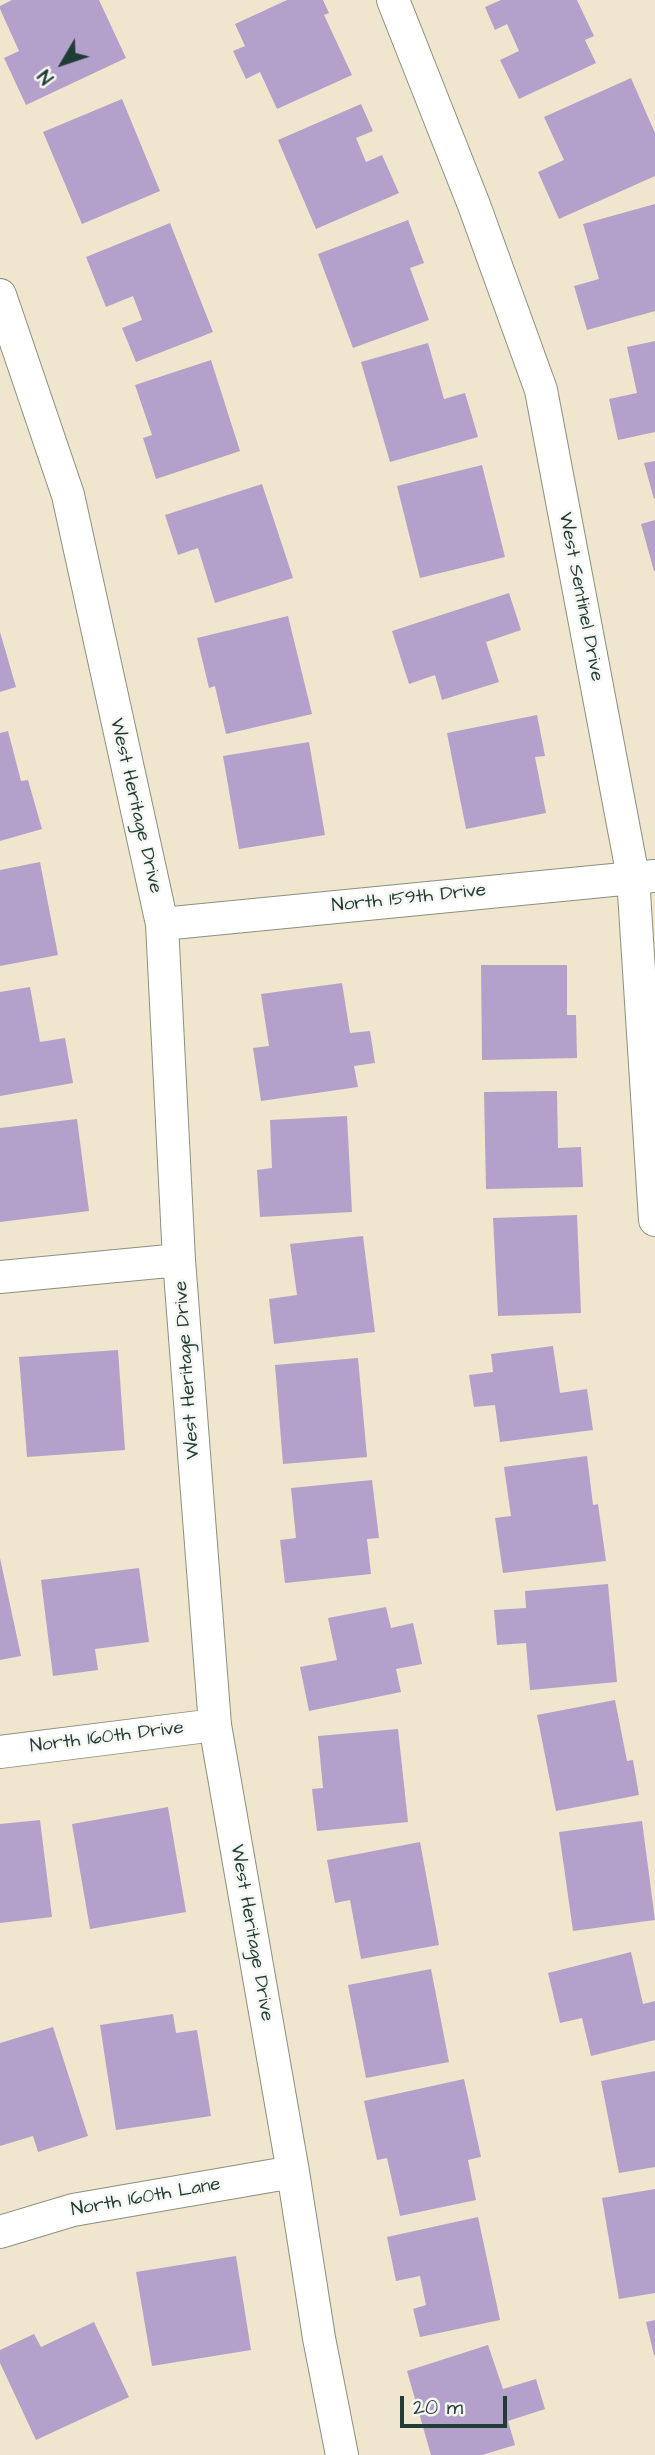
<!DOCTYPE html>
<html>
<head>
<meta charset="utf-8">
<style>
  body { margin:0 }
  #map { position:relative; width:655px; height:2455px; overflow:hidden; background:#f0e5cd; font-family:"Architects Daughter",sans-serif }
  canvas { display:block }
  .north { position:absolute; left:28px; top:28px; width:70px; height:70px; -webkit-text-stroke:5px #f6f6f2; paint-order:stroke; rotate:231deg; font-size:19px; font-weight:700; line-height:28px; text-align:center; color:#1f3d34 }
  .north::after { content:''; display:block; margin:auto; width:24px; height:32px; background:#1f3d34; clip-path:polygon(50% 0,100% 100%,50% 72%,0 100%) }
  .scale { position:absolute; left:400px; top:2396px; width:107px; height:32px; box-sizing:border-box; border:4px solid #1f3d34; border-top:0; padding-left:9px; font-size:21px; line-height:24px; white-space:nowrap; color:#1f3d34; -webkit-text-stroke:5px #f6f6f2; paint-order:stroke }
</style>
</head>
<body>
<div id="map">
<canvas width="655" height="2455"></canvas>
<div class="north">N</div>
<div class="scale">20 m</div>
</div>
<script>
const g = document.querySelector('canvas').getContext('2d');
g.lineJoin = 'round';
function paint(path, color) { g.fillStyle = color; g.fill(path, 'evenodd'); }
function strokePath(path, color, width, dash) { g.strokeStyle = color; g.lineWidth = width; g.lineCap = dash ? 'butt' : 'round'; g.setLineDash(dash || []); g.stroke(path); }
function label(font, color, halo, rows, align = 'center') {
  g.font = font + ' "Architects Daughter",sans-serif'; g.lineWidth = 5; g.setLineDash([]); g.textBaseline = 'middle'; g.strokeStyle = halo; g.fillStyle = color; for (const [text, x, y, turn = 0] of rows) {
    g.save(); g.translate(x, y); g.rotate((+turn || 0) * Math.PI / 180); g.textAlign = isNaN(turn) ? turn : align; if (halo) g.strokeText(text, 0, 0); g.fillText(text, 0, 0); g.restore();
  }
}
const building = new Path2D(`
  M12 0H99L126 58 26 105 4 58 19 51 0 9V6Z
  M287 0H323L329 13 324 15 352 75 277 109 260 72 246 79 233 51 245 46 235 24Z
  M501 0H577L594 36 585 40 596 63 519 99 500 60 519 51 507 24 495 30 485 7Z
  M631 78 655 133V176L559 219 538 172 564 160 544 117Z
  M122 99 160 191 82 224 43 132Z
  M361 104 373 131 356 138 366 162 382 155 399 193 316 229 278 140Z
  M655 204V311L587 330 574 286 599 279 583 224Z
  M408 220 424 263 410 268 429 320 353 348 318 254Z
  M170 223 213 332 136 362 122 328 142 320 133 296 106 307 86 257Z
  M655 341V432L618 440 609 399 637 393 627 347Z
  M428 343 444 399 465 393 478 437 390 462 361 362Z
  M211 360 240 451 156 479 143 438 152 435 135 385Z
  M655 461V498L654 499 644 463Z
  M482 465 505 557 420 578 397 486Z
  M262 484 293 578 215 603 198 548 178 555 165 515Z
  M655 520V571H654L641 524Z
  M509 593 521 630 486 642 499 682 442 700 435 675 409 684 392 631Z
  M288 616 312 714 226 734 215 686 209 688 197 638Z
  M0 632 16 687 0 692Z
  M537 715 545 756 535 757 546 813 466 829 447 733Z
  M8 731 21 781 28 780 42 829 0 841V733Z
  M309 742 325 835 239 849 223 756Z
  M40 862 58 955 0 966V870Z
  M481 965H567V1015H576L577 1058 482 1060Z
  M342 983 350 1033 370 1031 375 1063 354 1066 358 1087 261 1101 253 1048 269 1046 261 994Z
  M30 987 40 1042 65 1038 73 1083 0 1096V992Z
  M557 1091 558 1148 581 1147 583 1187 486 1189 484 1092Z
  M347 1116 352 1212 260 1217 257 1170 272 1168 270 1120Z
  M77 1119 89 1211 0 1222V1128Z
  M577 1215 581 1313 498 1316 493 1218Z
  M363 1236 375 1332 274 1344 269 1299 297 1295 290 1244Z
  M553 1346 560 1393 587 1389 593 1430 500 1442 495 1405 474 1407 469 1375 493 1372 491 1354Z
  M118 1350 125 1450 27 1457 19 1357Z
  M358 1358 367 1457 283 1464 275 1365Z
  M587 1456 593 1505 598 1504 606 1561 503 1573 495 1518 511 1516 504 1467Z
  M372 1480 379 1538 367 1539 371 1574 285 1583 280 1540 296 1538 291 1488Z
  M0 1558 21 1656 0 1660Z
  M139 1568 149 1642 95 1649 98 1670 53 1676 41 1580Z
  M608 1584 617 1682 530 1690 526 1643 497 1645 494 1610 526 1608 525 1591Z
  M386 1607 391 1628 413 1623 422 1664 396 1669 401 1692 309 1711 300 1667 337 1660 328 1618Z
  M615 1700 627 1761 633 1760 639 1795 556 1811 537 1715Z
  M398 1729 408 1822 317 1831 312 1789 323 1788 318 1736Z
  M168 1807 186 1912 90 1929 72 1824Z
  M40 1820 52 1917 0 1923V1824Z
  M642 1821 655 1920 573 1931 559 1832Z
  M420 1842 439 1945 361 1959 350 1900 335 1903 327 1860Z
  M631 1952 643 2004 655 2001V2040L591 2056 582 2018 560 2023 548 1973Z
  M431 1969 449 2062 366 2078 348 1985Z
  M173 2014 176 2033 197 2030 211 2116 116 2130 100 2025Z
  M53 2027 88 2136 38 2152 33 2136 0 2146V2043Z
  M655 2071V2167L619 2173 601 2081Z
  M464 2079 481 2157 468 2160 476 2200 400 2216 387 2158 377 2160 364 2101Z
  M655 2189V2293L619 2299 602 2198Z
  M478 2217 500 2320 420 2337 413 2309 426 2305 420 2276 396 2281 387 2237Z
  M236 2256 251 2350 152 2366 136 2272Z
  M655 2320V2355H654L646 2322Z
  M94 2322 129 2397 36 2440 0 2363V2350L34 2334 41 2347Z
  M488 2345 503 2389 536 2379 545 2409 508 2421 515 2445 482 2455H431L407 2371Z`);
const minor = new Path2D(`
  M393 0 474 205 541 390 633 877 655 1220
  M0 295 68 495 162 924 179 1260 215 1725 293 2172 319 2338 342 2455
  M162 924 654 876
  M0 1277 179 1260
  M0 1752 215 1725
  M0 2232 73 2210 293 2172`);
const streetNames = [
  ["West Sentinel Drive",580,597,79],
  ["West Heritage Drive",135,806,77],
  ["North 159th Drive",409,899,-6],
  ["West Heritage Drive",188,1370,-94],
  ["North 160th Drive",107,1738,-7],
  ["West Heritage Drive",251,1933,80],
  ["North 160th Lane",146,2198,-10]
];
paint(building, '#b4a1cb');
strokePath(minor, '#889180', 34);
strokePath(minor, '#fff', 32);
label('19px', '#1f3d34', '#f6f6f2', streetNames);
</script>
</body>
</html>
